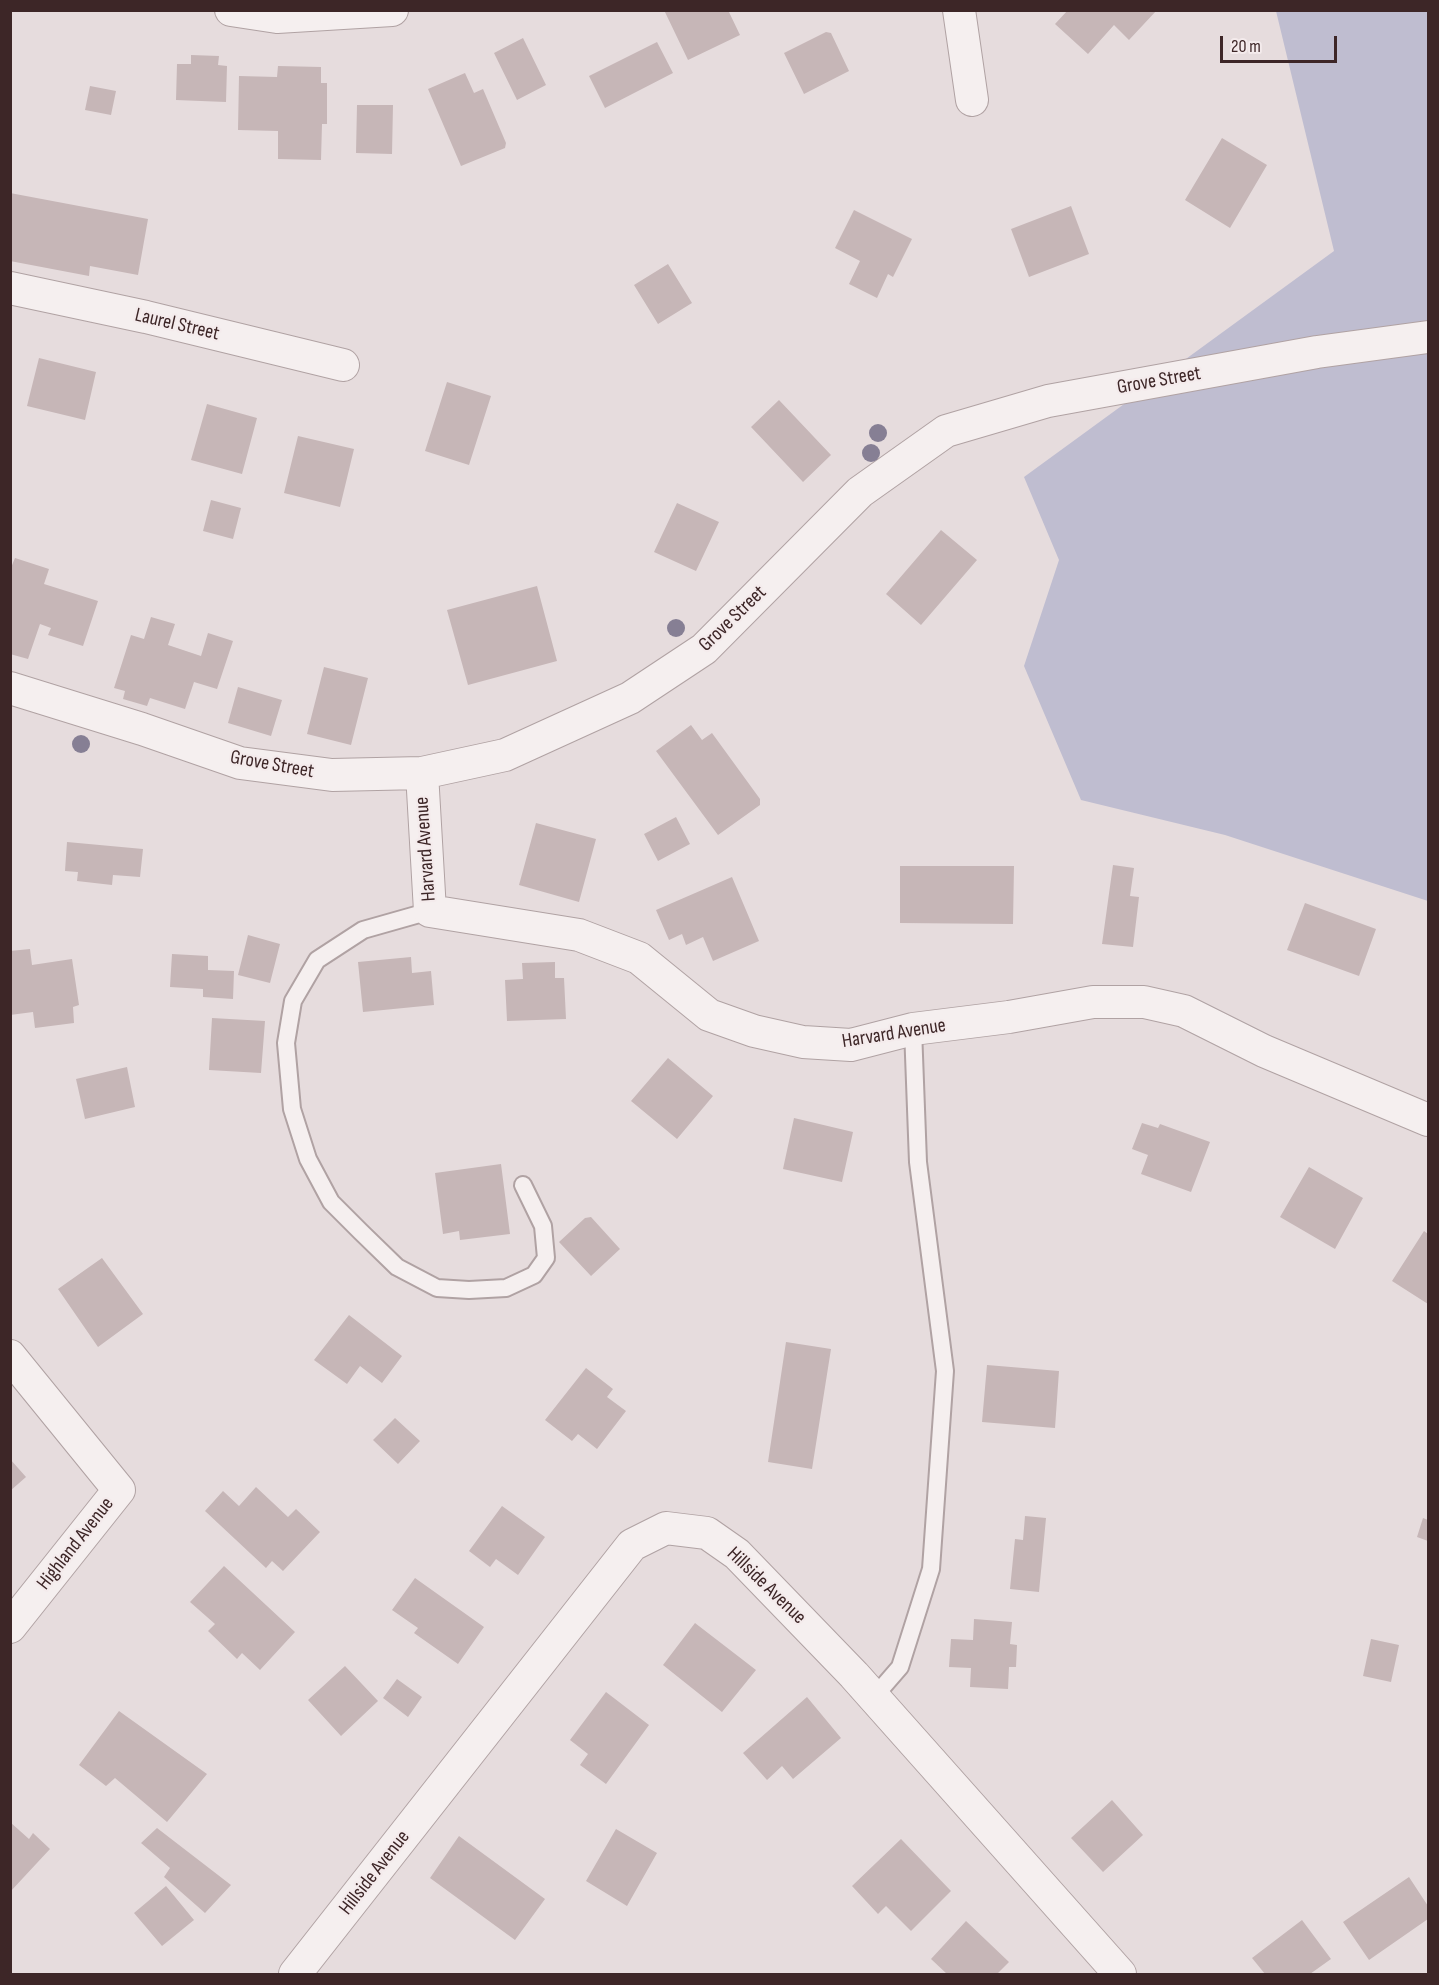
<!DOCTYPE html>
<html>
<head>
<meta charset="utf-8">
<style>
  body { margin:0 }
  #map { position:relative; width:1439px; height:1985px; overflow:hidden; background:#e6dcdd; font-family:"Sofia Sans Condensed",sans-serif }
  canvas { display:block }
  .frame { position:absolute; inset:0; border:12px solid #3d2627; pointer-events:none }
  .scale { position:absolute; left:1220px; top:36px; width:117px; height:27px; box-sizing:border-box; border:3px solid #3d2627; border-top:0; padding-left:8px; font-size:18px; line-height:21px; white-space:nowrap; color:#3d2627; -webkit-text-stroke:4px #f4ebec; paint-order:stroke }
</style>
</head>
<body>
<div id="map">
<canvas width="1439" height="1985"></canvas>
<div class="frame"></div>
<div class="scale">20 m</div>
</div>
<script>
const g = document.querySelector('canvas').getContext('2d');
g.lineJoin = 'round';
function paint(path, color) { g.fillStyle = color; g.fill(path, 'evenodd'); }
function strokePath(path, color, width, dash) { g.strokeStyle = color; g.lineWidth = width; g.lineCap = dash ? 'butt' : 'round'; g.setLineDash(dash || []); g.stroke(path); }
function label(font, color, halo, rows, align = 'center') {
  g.font = font + ' "Sofia Sans Condensed",sans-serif'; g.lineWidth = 4.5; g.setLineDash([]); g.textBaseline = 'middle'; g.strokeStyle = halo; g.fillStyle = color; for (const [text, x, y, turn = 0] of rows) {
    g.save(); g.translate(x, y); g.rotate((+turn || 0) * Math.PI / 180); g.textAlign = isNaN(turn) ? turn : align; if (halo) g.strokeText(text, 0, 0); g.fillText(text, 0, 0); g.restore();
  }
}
const green = new Path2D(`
  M1276 11H1428V901L1225 835 1081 800 1024 666 1059 560 1024 477 1334 251Z`);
const building = new Path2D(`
  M664 10H728L740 35 688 60Z
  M1068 10H1157L1129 40 1114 25 1088 54 1055 24Z
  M826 32 831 33 849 71 804 94 784 53Z
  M523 38 546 85 517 100 494 53Z
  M657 42 673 73 605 108 589 76Z
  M191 55 219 56 218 65 227 66 226 102 176 100 177 64H191Z
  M278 66 321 67V83H327V124H322L321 160 278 159V131L238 130 239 76 277 77Z
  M465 73 474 93 483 89 506 143 505 148 461 166 428 89Z
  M90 86 116 91 111 115 85 110Z
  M357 105H393L392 154 356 153Z
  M1222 138 1267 165 1230 228 1185 200Z
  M10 193 148 219 138 275 90 266 89 276 10 261Z
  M1071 206 1089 254 1029 277 1011 229Z
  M854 210 912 239 893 277 888 274 877 298 849 284 860 261 835 248Z
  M668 264 692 303 658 324 634 285Z
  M39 358 96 372 85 420 27 406Z
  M447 382 491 396 469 465 425 451Z
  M779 400 831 455 803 482 751 427Z
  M207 404 257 418 242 474 191 460Z
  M298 436 354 449 340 507 284 493Z
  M211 500 241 508 233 539 203 531Z
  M677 503 719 522 696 571 654 552Z
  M941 530 977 560 921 625 886 594Z
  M15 558 49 569 44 584 98 601 83 646 48 635 51 628 40 624 28 659 10 654V570Z
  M537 586 557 661 468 685 447 610Z
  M151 617 175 624 168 645 201 656 208 633 233 641 217 689 194 682 185 709 150 698 147 706 123 699 125 691 114 688 131 635 144 639Z
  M324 667 368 678 351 745 307 734Z
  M238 687 282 700 271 736 228 723Z
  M691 725 702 740 712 733 760 799V805L718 835 656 751Z
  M676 817 690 844 658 861 644 834Z
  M536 823 596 839 579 902 519 885Z
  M67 842 143 849 140 877 113 875 112 885 77 881 78 872 65 871Z
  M1113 865 1134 868 1130 896 1139 897 1133 947 1102 944Z
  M900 866H1014L1013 924 900 923Z
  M732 877 759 941 713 961 703 937 686 945 682 934 669 940 656 910Z
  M1305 903 1376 929 1359 976 1287 950Z
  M248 935 280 944 270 983 238 975Z
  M30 949 32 965 72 959 79 1005 73 1007 74 1023 35 1028 33 1012 10 1015V951Z
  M172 954 208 956V970L234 971 233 999 203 997V989L170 987Z
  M411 957 412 973 431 971 434 1005 363 1012 358 962Z
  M555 962V978H564L566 1019 507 1021 505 980 523 979 522 963Z
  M212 1018 265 1021 261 1073 209 1070Z
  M668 1058 713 1096 677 1139 631 1101Z
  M127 1067 135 1107 85 1119 76 1079Z
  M794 1118 853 1132 842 1182 783 1169Z
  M1142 1123 1158 1128 1160 1124 1210 1142 1191 1192 1141 1174 1148 1155 1132 1149Z
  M501 1164 510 1234 460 1240 459 1231 443 1234 435 1173Z
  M1309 1167 1363 1198 1335 1249 1280 1217Z
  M591 1217 620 1249 591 1276 559 1242 585 1218Z
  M1424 1231 1428 1234V1304L1392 1281Z
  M102 1258 143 1314 98 1347 58 1289Z
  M349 1315 402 1356 382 1383 360 1366 347 1384 314 1360Z
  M786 1342 831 1349 812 1469 768 1462Z
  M987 1365 1059 1371 1055 1428 982 1422Z
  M586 1368 613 1389 607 1397 626 1411 597 1449 578 1434 572 1441 545 1420Z
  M395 1418 420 1441 398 1464 373 1440Z
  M10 1459 26 1477 10 1491Z
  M256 1487 288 1517 296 1509 320 1532 283 1571 272 1561 266 1568 205 1511 223 1491 239 1506Z
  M502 1506 545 1537 518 1575 496 1559 490 1567 469 1551Z
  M1025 1516 1046 1518 1039 1592 1010 1589 1015 1539 1023 1540Z
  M1423 1518 1428 1520V1541L1417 1537Z
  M224 1566 295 1632 260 1670 242 1653 237 1659 208 1631 215 1624 190 1602Z
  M415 1578 484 1627 458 1664 414 1633 418 1628 392 1610Z
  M974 1619 1012 1622 1010 1644 1017 1645 1016 1667H1009L1008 1689 970 1687 971 1668 949 1667 951 1639 973 1640Z
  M695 1623 756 1670 722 1712 663 1665Z
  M1371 1639 1399 1645 1391 1682 1363 1676Z
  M345 1666 378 1701 341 1736 308 1700Z
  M397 1679 422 1697 408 1717 383 1698Z
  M606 1692 649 1725 606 1784 580 1765 588 1754 570 1740Z
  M807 1697 841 1738 793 1779 782 1766 767 1780 743 1753Z
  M119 1711 207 1774 167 1822 115 1778 106 1786 79 1765Z
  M1112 1800 1143 1835 1103 1872 1071 1838Z
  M10 1822 29 1839 33 1833 50 1849 10 1892Z
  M157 1828 231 1885 205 1913 164 1877 170 1868 141 1843Z
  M616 1829 657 1853 627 1906 586 1881Z
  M459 1836 545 1899 515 1940 430 1878Z
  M901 1839 951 1891 911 1931 886 1906 878 1914 852 1886Z
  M1409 1877 1428 1906V1919L1369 1960 1343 1922Z
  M166 1886 194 1920 162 1946 134 1913Z
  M1302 1920 1331 1959 1310 1974H1265L1252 1958Z
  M966 1921 1009 1962 997 1974H947L931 1959Z`);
const lane = new Path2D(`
  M430 911 363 930 317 960 293 1001 286 1043 292 1109 308 1159 331 1202 361 1232 397 1267 437 1288 469 1290 506 1288 534 1275 546 1258 543 1226 523 1185
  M874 1697 900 1667 931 1569 945 1371 918 1162 913 1029`);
const street = new Path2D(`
  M231 10 277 17 392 10
  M959 10 972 100
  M10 288 146 317 343 365
  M10 688 142 729 240 763 332 775 422 773 505 755 630 698 704 649 860 492 946 431 1048 401 1317 352 1428 337
  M422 773 430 911 579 935 639 958 709 1015 754 1031 803 1042 851 1045 913 1029 1009 1017 1093 1002H1144L1184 1011 1264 1051 1428 1120
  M10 1356 119 1490 10 1627
  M295 1974 632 1545 666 1528 707 1533 737 1554 854 1675 1120 1974`);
const trees = [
  [878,433],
  [871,453],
  [676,628],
  [81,744]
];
const streetNames = [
  ["Laurel Street",177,325,13],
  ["Grove Street",1159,381,-10],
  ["Grove Street",733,619,-44],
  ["Grove Street",272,765,10],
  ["Harvard Avenue",426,849,-94],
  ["Harvard Avenue",894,1034,-9],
  ["Highland Avenue",76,1544,-52],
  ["Hillside Avenue",766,1586,44],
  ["Hillside Avenue",375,1873,-52]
];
paint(green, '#bfbdd0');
paint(building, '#c6b6b7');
strokePath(lane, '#b0a2a3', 20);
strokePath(street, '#b0a2a3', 34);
strokePath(lane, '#f5efef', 16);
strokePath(street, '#f5efef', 32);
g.fillStyle = '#867f94';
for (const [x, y] of trees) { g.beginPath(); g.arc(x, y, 9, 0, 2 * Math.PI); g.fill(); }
label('20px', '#3d2627', '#f4ebec', streetNames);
</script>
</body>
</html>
